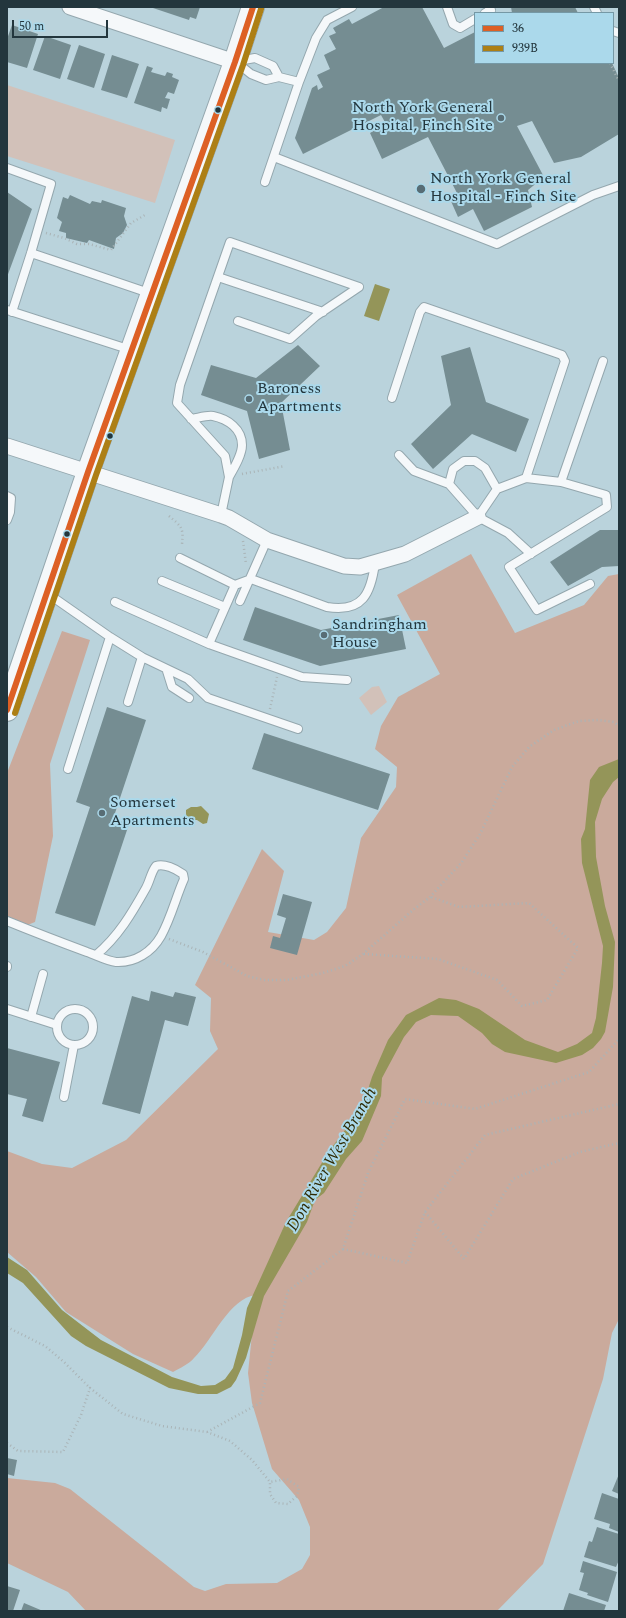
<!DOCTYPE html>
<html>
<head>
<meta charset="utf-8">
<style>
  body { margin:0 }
  #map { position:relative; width:626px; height:1618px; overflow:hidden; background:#bad3dc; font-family:Spectral,serif }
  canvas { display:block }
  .frame { position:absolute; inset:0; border:8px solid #23363d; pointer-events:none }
  .legend { position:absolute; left:474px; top:12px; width:140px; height:52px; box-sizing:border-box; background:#abd9eb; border:1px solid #7598a5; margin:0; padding:5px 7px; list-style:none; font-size:12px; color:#23363d }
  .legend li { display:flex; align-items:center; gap:8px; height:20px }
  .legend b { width:20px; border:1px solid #7598a5 }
  .scale { position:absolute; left:12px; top:20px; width:96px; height:18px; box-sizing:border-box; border:2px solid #23363d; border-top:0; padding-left:5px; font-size:12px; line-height:14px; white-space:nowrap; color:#23363d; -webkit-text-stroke:3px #abd9eb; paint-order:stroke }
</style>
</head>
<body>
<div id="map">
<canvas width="626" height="1618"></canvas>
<div class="frame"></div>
<ul class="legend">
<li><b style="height:5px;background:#dd6025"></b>36</li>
<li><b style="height:5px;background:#ad7f15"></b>939B</li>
</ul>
<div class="scale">50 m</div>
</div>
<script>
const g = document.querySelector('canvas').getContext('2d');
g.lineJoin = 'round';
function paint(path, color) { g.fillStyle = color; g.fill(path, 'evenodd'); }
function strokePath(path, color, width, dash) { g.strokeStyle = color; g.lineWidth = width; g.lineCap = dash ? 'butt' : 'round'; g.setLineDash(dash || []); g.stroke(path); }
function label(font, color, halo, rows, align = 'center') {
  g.font = font + ' Spectral,serif'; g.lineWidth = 4; g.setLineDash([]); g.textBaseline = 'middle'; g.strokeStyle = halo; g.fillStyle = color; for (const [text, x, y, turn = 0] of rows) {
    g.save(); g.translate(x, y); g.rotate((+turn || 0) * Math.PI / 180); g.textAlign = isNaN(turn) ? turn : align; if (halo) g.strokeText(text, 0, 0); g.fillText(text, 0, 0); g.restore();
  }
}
const green = new Path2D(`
  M7 85 175 140 155 203 7 156Z
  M379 686 387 702 371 715 359 698 372 687Z`);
const forest = new Path2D(`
  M471 554 515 633 584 605 608 576 619 574V1319L612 1333 603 1379 543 1564 497 1611H86L68 1592 7 1563V1478L55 1483 70 1489 194 1587 205 1591 226 1584 277 1583 302 1569 310 1555V1527L299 1500 272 1469 252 1403 248 1373 256 1295C229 1298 212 1341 194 1358 189 1364 180 1368 173 1372L133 1354 66 1312 36 1277 7 1252V1151L42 1164 72 1168 126 1140 218 1049 210 1031 211 998 195 985 262 849 284 871 268 932 314 940 327 932 346 908 361 838 396 787 397 767 375 749 381 726 398 697 440 674 397 595Z
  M62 631 90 640 50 764 53 836 35 922 25 926 7 916V773Z`);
const water = new Path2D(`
  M375 284 390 289 379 321 364 316Z
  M619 759V777L613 782 602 799 595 822 596 857 605 906 615 942 613 987 605 1032 601 1039 593 1048 582 1055 556 1063 505 1052 492 1044 482 1033 458 1016 431 1015 416 1022 404 1037 382 1078 381 1096 362 1141 346 1159 324 1193 315 1200 307 1222 264 1296 246 1358 236 1380 231 1387 217 1394H198L169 1388 86 1346 71 1336 23 1283 7 1273V1257L27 1270 62 1310 101 1340 172 1377 201 1386 215 1385 225 1379 233 1368 242 1335 247 1308 286 1222 329 1151 362 1108 372 1077 388 1040 406 1015 439 998 456 1000 479 1009 525 1040 558 1052 577 1044 592 1033 596 1018 602 963 603 946 582 863 581 839 585 829 590 780 599 767Z
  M201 806 209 814 207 823 203 824 197 820H189L186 816V810L191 807H197Z`);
const building = new Path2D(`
  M150 7H200L196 19 190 17 189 20Z
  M384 7H422L444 48 475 32V63H612L619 78V134L581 157 554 163 532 121 517 126 544 177 528 190 532 207 484 231 473 209 458 217 450 199 458 195 428 137 382 159 370 133 386 124 381 115 303 154 295 138 312 88 317 85 318 90 323 87 317 75 330 69 324 55 336 49 329 36 336 33 333 28 349 19 352 24Z
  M511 7H575L578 13H512Z
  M12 25 38 34 27 68 7 62V39Z
  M45 36 71 45 60 79 33 70Z
  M79 45 105 54 94 88 67 79Z
  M112 55 139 64 127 98 101 90Z
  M147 66 153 68 151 72 165 76 167 72 173 74 172 77 179 80 174 94 168 92 165 98 170 99 167 109 162 107 161 112 134 103Z
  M7 192 32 209 7 277Z
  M70 195 90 204 92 201 101 203 102 200 126 208 124 216 127 225 123 233 116 238 114 249 89 240 87 243 66 238V233L59 231 62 222 57 218 63 197 68 199Z
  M298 345 320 366 281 403 290 450 259 459 247 411 201 395 211 365 256 378Z
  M470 347 486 402 529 419 516 452 472 434 433 469 411 444 451 405 441 356Z
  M600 530H619V566L602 567 568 586 550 562Z
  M255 607 321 630 399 615 406 649 320 666 243 640Z
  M107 707 146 720 113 819 129 824 95 926 55 913 90 807 76 802Z
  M264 733 390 774 378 810 252 769Z
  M283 894 312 902 297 955 270 948 273 936 280 938 286 918 277 915Z
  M151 991 173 997 175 992 196 997 188 1026 165 1020 140 1114 102 1104 132 996 149 1001Z
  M7 1048 60 1062 43 1122 22 1116 27 1099 7 1094Z
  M7 1458 17 1460 14 1476 7 1474Z
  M619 1474V1494L612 1491Z
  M602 1493 619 1499V1532L609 1528 610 1524 594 1519Z
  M597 1527 619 1534V1560L616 1567 584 1557 589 1541 592 1542Z
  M583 1561 617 1572 608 1602 587 1595 588 1593 579 1590 584 1573 580 1572Z
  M7 1586 20 1590 13 1611H7Z
  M569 1593 606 1605 604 1611H563Z
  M24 1603 43 1611H21Z`);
const path = new Path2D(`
  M610 63 619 81
  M46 233 64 238 77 244H89L111 250 131 223 145 215
  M242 474 285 466
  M169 516C181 526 184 528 182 544
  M243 541 246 564
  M270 709 277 677
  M169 939 203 952 247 976 264 980H287L323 973 345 966 363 954 413 910 430 897 462 862 480 834 512 767 529 747 554 730 579 721 598 720 614 722 619 726
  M364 954 438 959 497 980 522 1006 547 1000 578 948 529 903 459 907 431 897
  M425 1212 464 1259 513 1179 580 1152 619 1143
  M343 1249 407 1263 425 1212 485 1135 619 1104
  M7 1327 45 1346 64 1362 90 1388
  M207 1432 260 1403 288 1291 343 1249 368 1173 405 1099 475 1109 589 1072 619 1039
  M7 1443 18 1451 63 1452 81 1415 90 1388 123 1414 162 1426 207 1432 230 1441 252 1460 270 1482V1494L276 1503 288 1504 297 1496 299 1487 287 1479 270 1482`);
const service = new Path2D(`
  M447 7 453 24 460 28 475 19
  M594 7 597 13
  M485 13 491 10 489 7
  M613 31 619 33
  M238 61 255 58 273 66 279 77
  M236 62 251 74 266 80 279 77 299 82
  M274 157 497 244 593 195 619 186
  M7 168 51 184 31 253 12 312
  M265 182 299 82 316 38 327 20 352 7
  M31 253 152 294
  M218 277 323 312
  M7 310 131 350
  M392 398 420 312 424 307 562 355 565 361 526 478 561 482 606 495 607 507 509 567 537 610 590 584
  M191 419C198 418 207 415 213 416 228 419 242 429 242 445 242 455 234 468 229 477
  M399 455 414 471 449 484 478 517 508 533 531 554
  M561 482 603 361
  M449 484 453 469 464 461H475L485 468 497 489
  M7 496 11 498 10 512 7 520
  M221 515 229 477 225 456 177 403 180 385 230 242 359 287 316 316 290 339 238 321
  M478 517 497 489 526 478
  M180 558 235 585 251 579 327 607C363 613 371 593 375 563
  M162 581 225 607
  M47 593 110 637 68 769
  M240 601 267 540
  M115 602 209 644 235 585
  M110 637 142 657 128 702
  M209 644 302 677 347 680
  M142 657 188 679 208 698 298 729
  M167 671 172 687 189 698
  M7 921C34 932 60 942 87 952 96 955 107 961 116 962 135 963 152 952 161 936 171 918 176 897 184 879L183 874C176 869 164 863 156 866 151 872 150 881 146 888 132 913 118 937 96 955
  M7 967V966
  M7 1009 57 1025
  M57 1027a18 18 0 1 1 36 0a18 18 0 1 1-36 0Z
  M31 1017 43 974
  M64 1097 74 1045`);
const minor = new Path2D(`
  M70 7 235 62
  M7 446 221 515 229 518 267 540 344 566 360 567 405 554 478 517`);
const secondary = new Path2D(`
  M7 710 88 472 235 62 253 7`);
const bus1 = new Path2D(`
  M7 710 88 472 235 62 253 7`);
const bus2 = new Path2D(`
  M15 713 96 475 243 65 261 9`);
const markers = [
  [218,110,3.5,"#23363d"],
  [501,118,4,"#586d75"],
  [421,189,5,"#586d75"],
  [249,399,4,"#586d75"],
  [110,436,3.5,"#23363d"],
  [67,534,3.5,"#23363d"],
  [324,635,4,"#586d75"],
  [102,813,4,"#586d75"]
];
const poiNames = [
  ["North York General",493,109,"right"],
  ["Hospital, Finch Site",493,127,"right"],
  ["North York General",430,180],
  ["Hospital - Finch Site",430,198],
  ["Baroness",257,390],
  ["Apartments",257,408],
  ["Sandringham",332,626],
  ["House",332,644],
  ["Somerset",110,804],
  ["Apartments",110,822]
];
const waterNames = [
  ["Don River West Branch",333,1160,-60]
];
paint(green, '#d2c1b9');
paint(forest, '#caaa9c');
paint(water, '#949559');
paint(building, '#758d92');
strokePath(service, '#94a7ae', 10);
strokePath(minor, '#94a7ae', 17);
strokePath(secondary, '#94a7ae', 24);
strokePath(path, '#aab4b7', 2.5, [1, 3]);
strokePath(service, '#f5f8fa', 8);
strokePath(minor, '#f5f8fa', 15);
strokePath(secondary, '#f5f8fa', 22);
strokePath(bus1, '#dd6025', 6);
strokePath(bus2, '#ad7f15', 6);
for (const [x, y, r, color] of markers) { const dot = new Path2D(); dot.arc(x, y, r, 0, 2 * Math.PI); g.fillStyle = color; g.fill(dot); strokePath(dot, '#abd9eb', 1.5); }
label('16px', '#23363d', '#abd9eb', poiNames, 'left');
label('italic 17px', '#2e2a04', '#abd9eb', waterNames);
</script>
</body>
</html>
